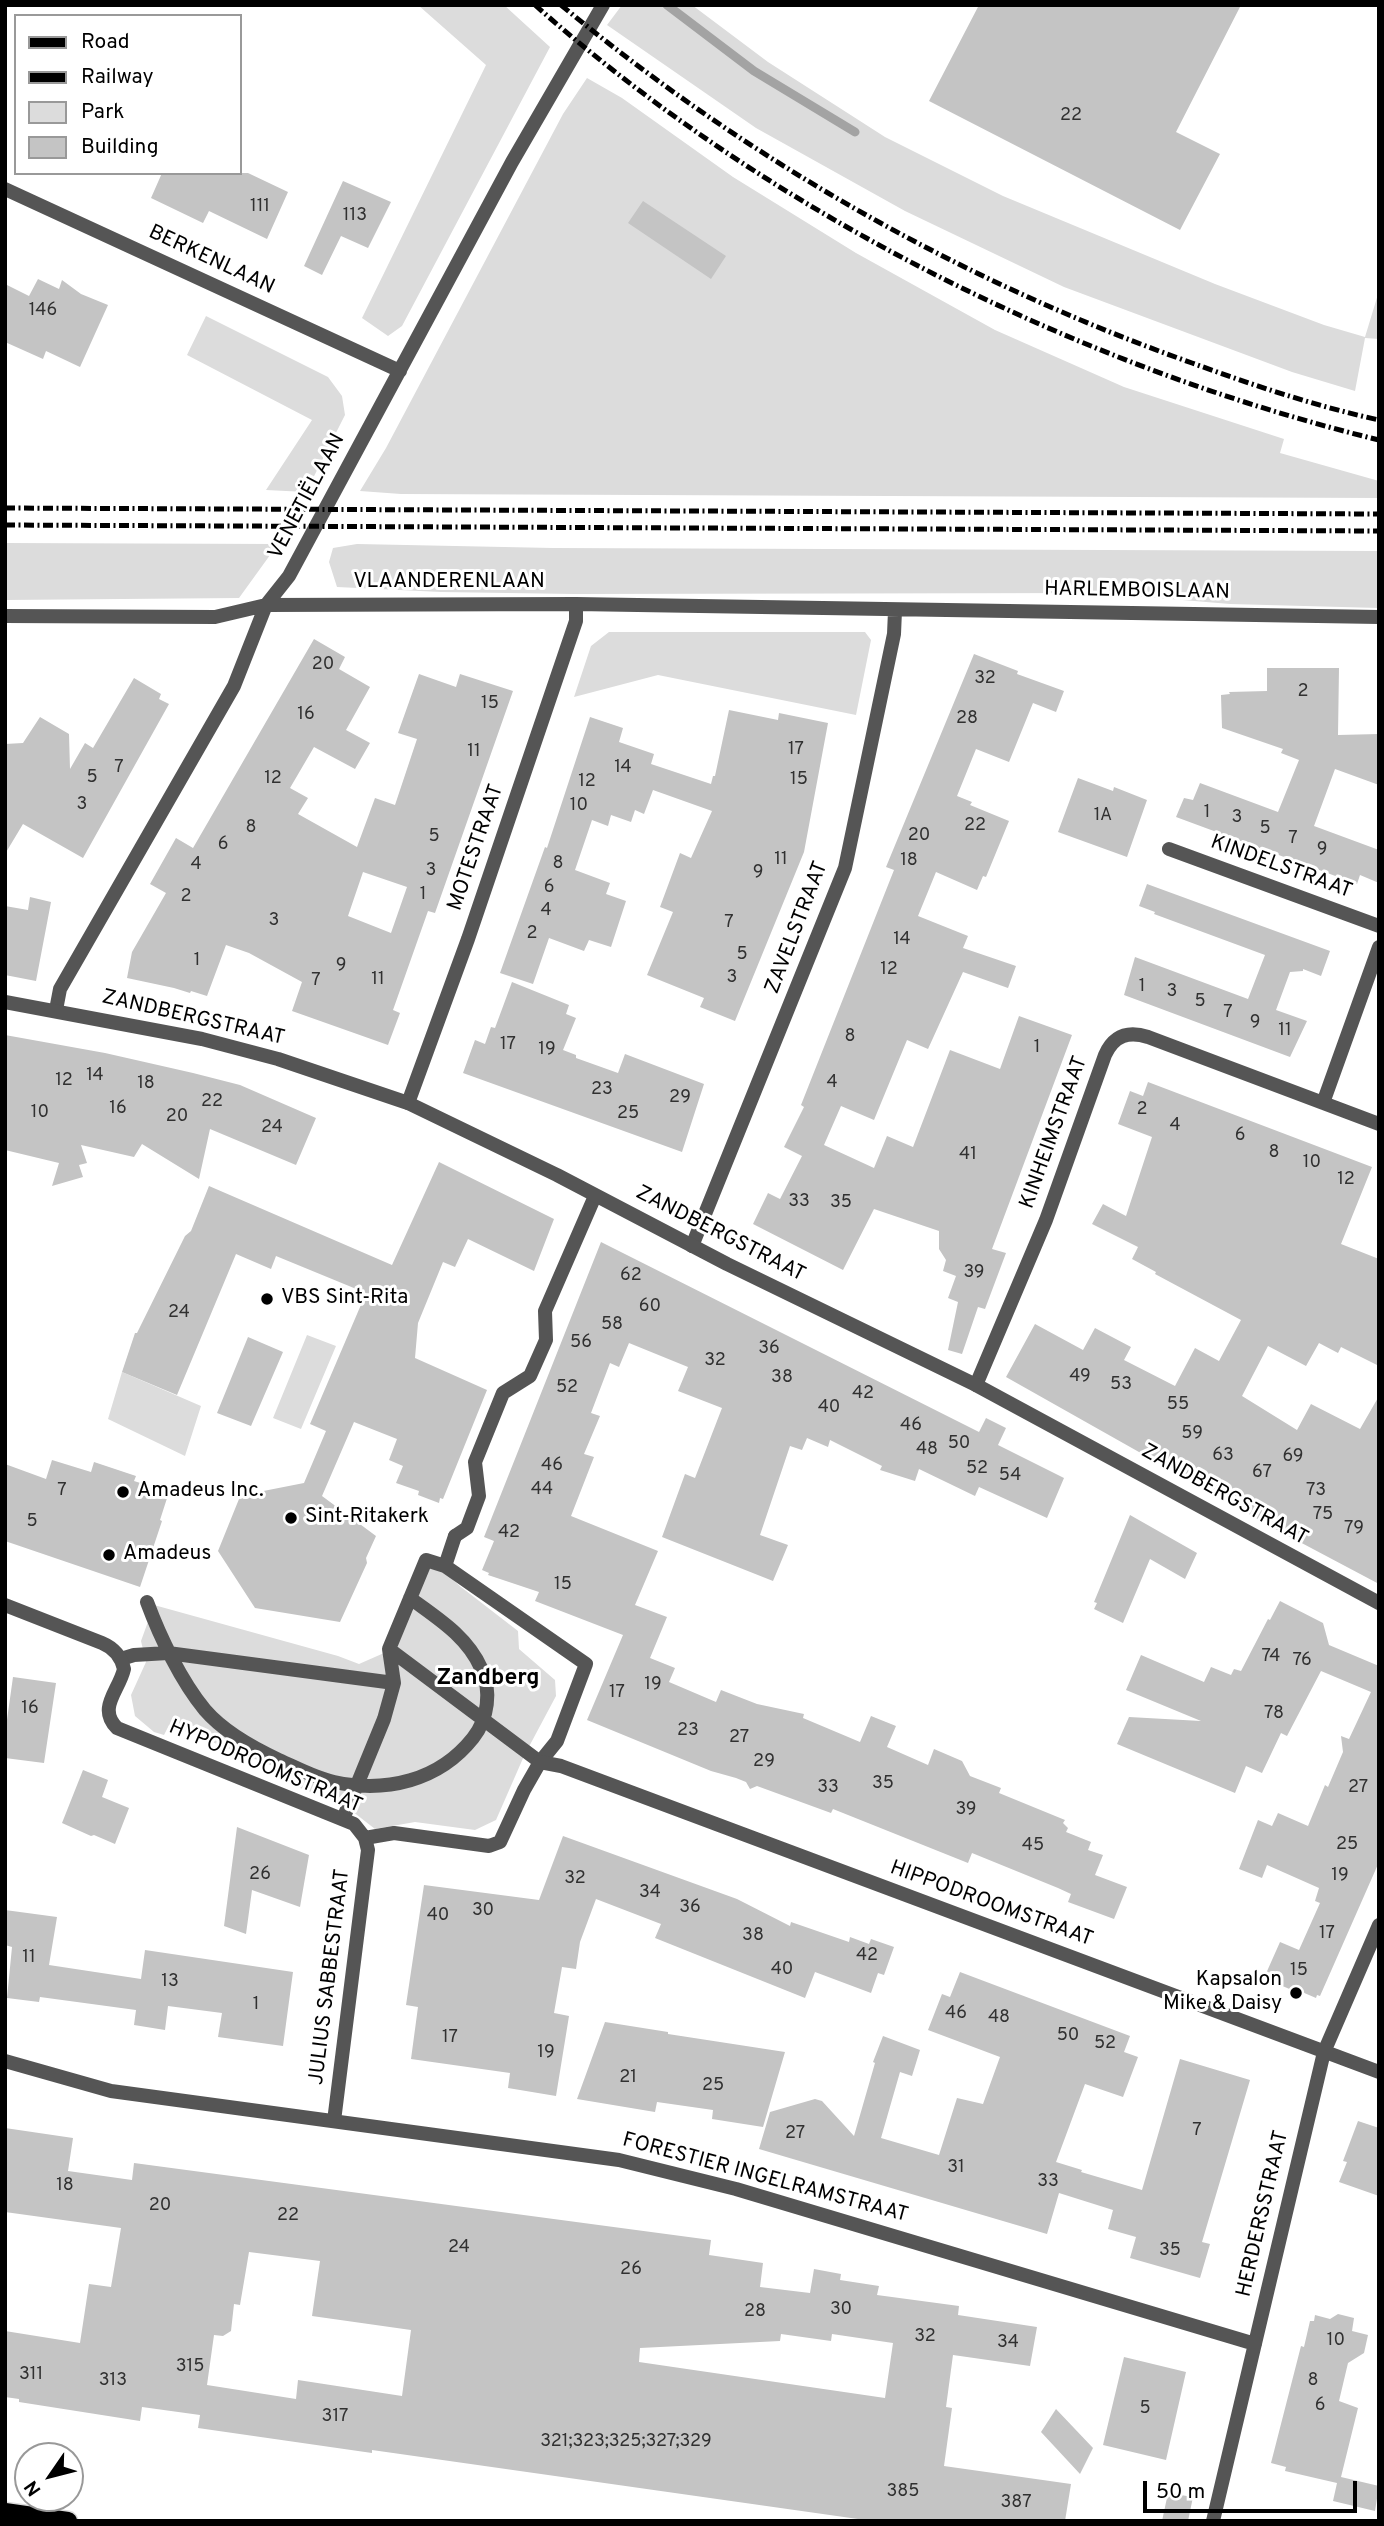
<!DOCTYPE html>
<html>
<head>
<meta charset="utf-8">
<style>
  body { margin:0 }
  #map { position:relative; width:1384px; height:2526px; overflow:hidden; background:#fff; font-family:Overpass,sans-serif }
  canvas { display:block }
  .frame { position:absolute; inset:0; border:7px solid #000; pointer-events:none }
  .legend { position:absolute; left:14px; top:14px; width:228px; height:161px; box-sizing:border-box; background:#fff; border:2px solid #999; margin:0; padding:9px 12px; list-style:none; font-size:21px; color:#000 }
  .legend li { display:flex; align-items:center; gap:14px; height:35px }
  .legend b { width:35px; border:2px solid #999 }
  .north { position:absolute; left:14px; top:2442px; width:70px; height:70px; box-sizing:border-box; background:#fff; border:2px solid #999; border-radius:50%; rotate:235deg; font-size:19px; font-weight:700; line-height:28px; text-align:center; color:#000 }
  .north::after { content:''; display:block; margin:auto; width:24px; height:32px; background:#000; clip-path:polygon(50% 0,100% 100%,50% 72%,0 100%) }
  .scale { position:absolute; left:1143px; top:2481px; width:214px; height:32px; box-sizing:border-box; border:4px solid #000; border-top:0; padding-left:9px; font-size:21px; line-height:24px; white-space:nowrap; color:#000; -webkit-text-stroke:5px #fff; paint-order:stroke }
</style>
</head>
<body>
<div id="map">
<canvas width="1384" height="2526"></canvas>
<div class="frame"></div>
<ul class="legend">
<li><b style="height:9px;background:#000"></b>Road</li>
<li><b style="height:9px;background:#000"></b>Railway</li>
<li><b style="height:19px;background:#dcdcdc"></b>Park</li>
<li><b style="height:19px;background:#c4c4c4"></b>Building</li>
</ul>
<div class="north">N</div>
<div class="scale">50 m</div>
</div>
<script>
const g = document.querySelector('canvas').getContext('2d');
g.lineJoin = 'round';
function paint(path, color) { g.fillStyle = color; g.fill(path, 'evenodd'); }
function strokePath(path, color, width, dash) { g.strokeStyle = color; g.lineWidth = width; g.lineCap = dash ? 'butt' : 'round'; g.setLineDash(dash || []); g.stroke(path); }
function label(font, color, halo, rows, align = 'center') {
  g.font = font + ' Overpass,sans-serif'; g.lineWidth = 6; g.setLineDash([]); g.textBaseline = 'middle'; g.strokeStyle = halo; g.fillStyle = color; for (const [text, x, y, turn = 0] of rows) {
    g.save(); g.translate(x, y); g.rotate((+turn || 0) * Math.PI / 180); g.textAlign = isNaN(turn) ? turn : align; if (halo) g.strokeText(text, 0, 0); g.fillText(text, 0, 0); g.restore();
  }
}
const green = new Path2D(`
  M418 5H504L550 47 402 326 388 336 362 318 486 65Z
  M622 5H692L768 62 885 137 1003 196 1215 284 1324 325 1365 337 1379 291V339L1365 338 1355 391 1292 372 1064 287 905 211 756 128 607 25Z
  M587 78 622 98 733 177 856 253 995 330 1124 387 1284 439 1280 453 1379 481V498L401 494 360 491 386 448 563 114Z
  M206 316 328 377 342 396 345 415 306 492 266 490 312 420 187 355Z
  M5 543 278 544 239 598 5 600Z
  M357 544 553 548 1379 551V608L1230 604 1099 593 574 594 441 592 337 587 329 562 333 548Z
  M609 632H865L871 640 856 715 658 675 574 697 591 646Z
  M307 1335 336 1346 301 1429 273 1418Z
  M122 1372 201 1406 185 1456 108 1419Z
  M423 1553 461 1587 518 1631 519 1649 555 1680 556 1696 524 1756 496 1820 475 1830 415 1822 375 1829 343 1804 284 1782 288 1772 169 1725 164 1735 154 1732 135 1716 131 1695 146 1662 141 1641 154 1605 338 1656 359 1664 384 1653Z`);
const stream = new Path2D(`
  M667 5 754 71 855 132`);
const building = new Path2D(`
  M979 5H1241L1176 132 1220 154 1180 230 929 101Z
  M162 173H248L288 192 267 239 209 211 203 223 151 198Z
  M343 181 391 202 368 248 341 236 322 275 304 266Z
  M643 201 726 256 711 279 628 223Z
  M38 279 59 289 62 280 81 294 108 305 80 367 46 351 43 359 5 342V284L29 296Z
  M314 639 345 657 339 669 370 687 346 730 370 743 355 769 314 747 290 788 308 798 298 814 357 847 375 798 395 805 417 739 398 733 419 674 456 687 460 674 513 691 435 913 428 911 393 1010 400 1013 388 1045 292 1011 302 982 249 953 226 945 207 996 191 991 190 993 174 988 127 978 132 952 166 893 150 884 176 838 193 848ZM363 872 407 887 391 933 348 916Z
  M974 654 1018 671 1017 674 1064 691 1056 712 1033 703 1009 762 976 749 957 796 972 802 970 805 1009 821 986 877 983 876 977 890 936 872 918 916 968 936 963 948 1016 966 1008 988 963 972 928 1049 907 1040 874 1120 841 1106 824 1145 874 1168 887 1136 913 1147 950 1050 1000 1069 1019 1016 1072 1035 992 1249 1006 1253 985 1309 978 1307 962 1354 948 1350 958 1302 948 1298 956 1276 943 1271 946 1260 939 1249V1231L874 1209 843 1270 753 1224 768 1193 780 1199 802 1156 784 1147 804 1107 801 1105 894 870 886 867Z
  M1267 668H1339L1338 735 1379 734V785L1335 769 1314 826 1379 850V883L1360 875 1357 884 1176 817 1184 798 1193 800 1200 783 1278 812 1299 760 1281 753 1283 749 1222 728 1221 695 1230 694 1229 692 1267 691Z
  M134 678 161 694 159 699 169 704 83 858 23 824 5 854V744L23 743 40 717 69 734 70 769 85 743 93 748Z
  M729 710 778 720 779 713 828 723 804 852 735 1021 700 1007 704 998 647 975 673 912 660 907 680 853 691 858 712 811 653 790 644 814 635 810 631 822 611 815 608 826 592 820 575 870 610 883 606 894 626 901 611 947 589 940 584 951 549 938 533 984 500 973 545 847 547 848 590 717 623 728 619 742 654 754 651 764 711 784 713 776H715Z
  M1078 778 1113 791 1114 787 1147 800 1127 857 1058 832Z
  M1147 884 1330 951 1321 976 1303 969V971L1290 972 1276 1010 1307 1021 1290 1057 1124 995 1135 957 1248 999 1265 955 1154 914 1155 912 1139 906Z
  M30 897 51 902 36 981 5 975V906L28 910Z
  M512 982 569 1005 566 1014 576 1018 563 1050 576 1055V1058L618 1073 625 1054 704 1084 682 1152 463 1073 475 1040 485 1044 491 1027 495 1028Z
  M5 1035 105 1053 193 1073 240 1085 316 1118 296 1165 210 1129 199 1179 142 1144 134 1157 81 1145 87 1163 79 1165 83 1177 52 1186 59 1163 5 1150Z
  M1148 1082 1372 1167 1341 1244 1379 1259V1366L1341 1347 1338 1353 1319 1343 1306 1366 1268 1346 1242 1396 1297 1430 1311 1404 1360 1429 1379 1396V1584L1279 1531 1006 1377 1035 1324 1083 1350 1095 1328 1131 1347 1124 1360 1175 1386 1195 1348 1219 1361 1241 1320 1155 1274 1156 1272 1132 1259 1138 1247 1092 1224 1103 1204 1126 1216 1152 1137 1118 1124 1130 1091 1143 1096Z
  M439 1162 554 1219 534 1271 468 1239 455 1267 443 1262 418 1323 415 1358 487 1390 443 1499 440 1498 439 1503 418 1495 419 1491 396 1483 403 1466 389 1460 397 1439 354 1422 322 1496 376 1536 366 1558 367 1563 340 1622 255 1608 218 1551 239 1499 243 1495 304 1483 326 1431 310 1424 366 1293 276 1256 271 1269 236 1254 177 1395 122 1372 135 1333H137L185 1236 191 1231 209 1186 392 1265Z
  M601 1242 979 1432 986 1418 1006 1428 998 1445 1064 1478 1047 1518 979 1487 975 1496 919 1469 915 1481 880 1470 882 1466 830 1440 828 1447 807 1438 802 1450 790 1446 760 1535 788 1545 773 1581 662 1537 685 1474 695 1478 722 1408 678 1391 688 1367 629 1343 619 1367 610 1363 591 1413 600 1416 584 1454 594 1457 571 1516 658 1551 635 1605 667 1617 650 1658 675 1668 669 1682 716 1702 721 1690 757 1704 804 1714 803 1718 860 1742 871 1716 896 1726 887 1747 928 1765 934 1749 962 1761 970 1776 1001 1788 999 1793 1065 1820 1063 1823 1068 1828 1066 1832 1091 1842 1088 1850 1103 1855 1095 1875 1127 1887 1114 1919 1068 1902 1071 1894 1058 1888 972 1853 968 1863 833 1809 831 1813 757 1786 750 1789 746 1782 736 1778 711 1771 587 1720 623 1635 535 1601 539 1592 488 1575 489 1573 482 1570 494 1541 484 1537Z
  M248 1337 283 1352 251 1426 217 1413Z
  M52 1460 91 1472 94 1462 136 1476 134 1481 169 1492 160 1520 162 1521 140 1587 5 1541V1464L46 1479Z
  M1130 1515 1197 1553 1185 1579 1150 1559 1123 1623 1094 1609 1097 1603 1094 1602Z
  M1280 1601 1323 1623 1329 1645 1379 1666V1862L1320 1996 1317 1995 1316 1998 1302 1992 1301 1994 1264 1978 1280 1942 1299 1950 1320 1903 1315 1901 1319 1888 1267 1865 1262 1878 1239 1869 1258 1820 1272 1826 1278 1813 1308 1826 1325 1785 1328 1787 1343 1752 1341 1736 1349 1739 1371 1692 1321 1671 1287 1736 1281 1733 1262 1773 1246 1766 1235 1793 1117 1744 1129 1717 1201 1721 1126 1690 1141 1655 1204 1682 1211 1667 1231 1675 1234 1669 1241 1671 1268 1619 1270 1620Z
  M13 1677 56 1683 44 1763 5 1758V1734Z
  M83 1770 108 1780 102 1797 129 1808 115 1844 94 1835 91 1836 62 1823Z
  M237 1827 309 1855 300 1907 252 1890 246 1934 224 1926Z
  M563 1836 737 1899 790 1926 791 1922 849 1942 850 1937 869 1944 871 1939 894 1947 884 1975 878 1973 871 1993 815 1972 805 1998 655 1938 661 1924 596 1899 580 1942 576 1969 562 1967 554 2013 569 2016 556 2096 508 2088 510 2073 411 2059 418 2007 406 2005 424 1885 539 1900Z
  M5 1910 57 1917 49 1965 141 1979 145 1950 293 1972 283 2046 218 2037 222 2013 168 2006 165 2030 134 2025 136 2010 40 1997 39 2002 7 1998 12 1947 5 1945Z
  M960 1972 1130 2036 1124 2052 1138 2057 1123 2097 1085 2084 1056 2162 1082 2170 1081 2172 1142 2190 1180 2059 1250 2080 1202 2242 1210 2244 1200 2278 1130 2258 1136 2237 1108 2229 1113 2210 1059 2193 1047 2234 759 2149 770 2112 815 2099 822 2101 854 2136 875 2063 873 2062 883 2036 920 2050 912 2076 900 2072 881 2138 939 2155 957 2098 983 2104 1000 2057 928 2030 942 1994 950 1997Z
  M605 2022 668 2032V2034L785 2052 763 2127 712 2119 713 2110 657 2102 655 2112 577 2099Z
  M1358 2121 1379 2128V2196L1339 2182 1347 2162 1343 2161Z
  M5 2128 73 2138 68 2171 132 2180 134 2163 711 2240 709 2255 763 2263 760 2287 810 2293 814 2269 841 2274 840 2280 879 2286 877 2295 959 2306 958 2315 1037 2327 1030 2366 953 2355 946 2407 952 2408 944 2466 1071 2484 1065 2521H872L372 2450V2453L198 2428 200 2415 142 2407 140 2421 19 2402V2399L5 2397V2331L80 2343 89 2284 111 2287 121 2228 5 2212ZM249 2252 320 2261 312 2316 411 2330 402 2396 298 2380 296 2399 207 2385 214 2335 223 2336 231 2331 234 2304 240 2305ZM781 2334 831 2341 832 2334 893 2343 885 2398 639 2362 640 2348 780 2341Z
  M1338 2314 1354 2318 1352 2331 1368 2335 1364 2353 1348 2363 1339 2401 1358 2408 1341 2477 1379 2486 1375 2511 1333 2501 1337 2483 1285 2471 1286 2467 1271 2463 1301 2346 1304 2347 1310 2321H1314L1315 2315 1330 2319Z
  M1124 2357 1186 2372 1166 2460 1103 2445Z
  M1056 2409 1093 2448 1080 2474 1041 2432Z
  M1168 2493 1193 2497 1188 2521H1162Z`);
const pedestrian = new Path2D(`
  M147 1602C160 1637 181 1681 205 1710 224 1732 253 1748 279 1760 297 1768 315 1778 334 1782 386 1793 439 1781 473 1738 488 1719 492 1691 481 1668 467 1636 437 1618 410 1598
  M389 1649 540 1762 557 1741 586 1664 445 1566
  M121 1659 134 1655 168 1653 394 1683
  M343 1819 384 1719 394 1683 389 1649 426 1560 445 1566 455 1536`);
const minor = new Path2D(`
  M5 189 400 371
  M5 616 215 617 266 605 576 604 1379 617
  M1169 849 1379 926
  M56 1010 60 989 234 686 266 605 289 576 512 162 603 5
  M408 1103 468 939 576 621V604
  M1323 1103 1379 947
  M692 1246 845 868 894 634 895 611
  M976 1385 1046 1220 1105 1055C1114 1035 1129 1031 1148 1037L1379 1124
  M455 1536 467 1528 479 1496 475 1462 503 1393 530 1376 546 1340 545 1311 595 1196
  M5 1605 102 1643C114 1648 121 1656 124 1669 119 1691 97 1708 117 1728L354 1824 365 1838 394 1833 489 1846 500 1842 524 1790 540 1762 561 1766 1379 2072
  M5 2061 111 2091 619 2160 736 2189 1255 2344
  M334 2121 368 1850 365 1838
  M1213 2521 1324 2052 1379 1925`);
const tertiary = new Path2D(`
  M5 1002 202 1039 278 1059 408 1103 557 1175 727 1264 976 1385 1379 1603`);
const primary = new Path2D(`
  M5 2512 68 2521`);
const rail = new Path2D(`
  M535 5C768 212 1076 366 1379 440
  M561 5C749 161 963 282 1192 363 1253 385 1315 406 1379 420
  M5 508 1379 514
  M5 525 1379 531`);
const markers = [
  [267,1299,7,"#000"],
  [123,1492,7,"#000"],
  [291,1518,7,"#000"],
  [109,1555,7,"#000"],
  [1296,1993,7,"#000"]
];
const numberNames = [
  ["22",1071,116],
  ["111",260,207],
  ["113",355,216],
  ["146",43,311],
  ["20",323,665],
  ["32",985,679],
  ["2",1303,692],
  ["15",490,704],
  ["16",306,715],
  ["28",967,719],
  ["17",796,750],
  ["11",474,752],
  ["7",119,768],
  ["14",623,768],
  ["5",92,778],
  ["12",273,779],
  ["15",799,780],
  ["12",587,782],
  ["3",82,805],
  ["10",579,806],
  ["1",1207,813],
  ["1A",1103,816],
  ["3",1237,818],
  ["22",975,826],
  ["8",251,828],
  ["5",1265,829],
  ["20",919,836],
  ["5",434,837],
  ["7",1293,839],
  ["6",223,845],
  ["9",1322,850],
  ["11",781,860],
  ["18",909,861],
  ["8",558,864],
  ["4",196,865],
  ["3",431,871],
  ["9",758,873],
  ["6",549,888],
  ["1",423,895],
  ["2",186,897],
  ["4",546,911],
  ["3",274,921],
  ["7",729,923],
  ["2",532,934],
  ["14",902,940],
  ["5",742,955],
  ["1",197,961],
  ["9",341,966],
  ["12",889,970],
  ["3",732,978],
  ["11",378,980],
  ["7",316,981],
  ["1",1142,987],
  ["3",1172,992],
  ["5",1200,1002],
  ["7",1228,1013],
  ["9",1255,1023],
  ["11",1285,1031],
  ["8",850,1037],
  ["17",508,1045],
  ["1",1037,1048],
  ["19",547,1050],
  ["14",95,1076],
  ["12",64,1081],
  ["4",832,1083],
  ["18",146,1084],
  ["23",602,1090],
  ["29",680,1098],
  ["22",212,1102],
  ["16",118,1109],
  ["2",1142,1110],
  ["10",40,1113],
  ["25",628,1114],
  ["20",177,1117],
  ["4",1175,1126],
  ["24",272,1128],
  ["6",1240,1136],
  ["8",1274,1153],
  ["41",968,1155],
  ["10",1312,1163],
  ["12",1346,1180],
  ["33",799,1202],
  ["35",841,1203],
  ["39",974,1273],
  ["62",631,1276],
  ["60",650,1307],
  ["24",179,1313],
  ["58",612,1325],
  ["56",581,1343],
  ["36",769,1349],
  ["32",715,1361],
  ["49",1080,1377],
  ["38",782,1378],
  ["53",1121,1385],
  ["52",567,1388],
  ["42",863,1394],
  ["55",1178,1405],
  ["40",829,1408],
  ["46",911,1426],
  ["59",1192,1434],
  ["50",959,1444],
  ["48",927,1450],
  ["63",1223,1456],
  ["69",1293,1457],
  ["46",552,1466],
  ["52",977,1469],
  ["67",1262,1473],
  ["54",1010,1476],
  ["44",542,1490],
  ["7",62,1491],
  ["73",1316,1491],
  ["75",1323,1515],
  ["5",32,1522],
  ["79",1354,1529],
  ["42",509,1533],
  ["15",563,1585],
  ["74",1271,1657],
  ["76",1302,1661],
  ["19",653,1685],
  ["17",617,1693],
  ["16",30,1709],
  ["78",1274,1714],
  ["23",688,1731],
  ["27",739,1738],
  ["29",764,1762],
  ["35",883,1784],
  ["33",828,1788],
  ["27",1358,1788],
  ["39",966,1810],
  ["25",1347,1845],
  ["45",1033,1846],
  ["26",260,1875],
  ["19",1340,1876],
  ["32",575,1879],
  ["34",650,1893],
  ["36",690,1908],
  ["30",483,1911],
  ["40",438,1916],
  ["17",1327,1934],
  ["38",753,1936],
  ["42",867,1956],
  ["11",29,1958],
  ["40",782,1970],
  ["15",1299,1971],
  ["13",170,1982],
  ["1",256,2005],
  ["46",956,2014],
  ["48",999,2018],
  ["50",1068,2036],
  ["17",450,2038],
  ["52",1105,2044],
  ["19",546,2053],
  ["21",628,2078],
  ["25",713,2086],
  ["7",1197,2131],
  ["27",795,2134],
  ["31",956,2168],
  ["33",1048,2182],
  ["18",65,2186],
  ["20",160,2206],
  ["22",288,2216],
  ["24",459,2248],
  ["35",1170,2251],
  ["26",631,2270],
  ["30",841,2310],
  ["28",755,2312],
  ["32",925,2337],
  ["10",1336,2341],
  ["34",1008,2343],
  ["315",190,2367],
  ["311",31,2375],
  ["313",113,2381],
  ["8",1313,2381],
  ["6",1320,2406],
  ["5",1145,2409],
  ["317",335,2417],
  ["321;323;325;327;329",626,2442],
  ["385",903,2492],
  ["387",1016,2503]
];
const streetNames = [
  ["BERKENLAAN",211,261,25],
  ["VENETIËLAAN",308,497,-62],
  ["VLAANDERENLAAN",449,583],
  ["HARLEMBOISLAAN",1137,592,1],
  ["MOTESTRAAT",477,848,-71],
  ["KINDELSTRAAT",1281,868,20],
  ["ZAVELSTRAAT",798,928,-69],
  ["ZANDBERGSTRAAT",193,1019,13],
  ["KINHEIMSTRAAT",1055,1133,-70],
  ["ZANDBERGSTRAAT",720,1235,27],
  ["ZANDBERGSTRAAT",1224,1496,29],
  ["HYPODROOMSTRAAT",265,1768,23],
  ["HIPPODROOMSTRAAT",991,1905,20],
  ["JULIUS SABBESTRAAT",331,1977,-83],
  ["FORESTIER INGELRAMSTRAAT",765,2179,15],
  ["HERDERSSTRAAT",1264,2214,-77]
];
const poiNames = [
  ["VBS Sint-Rita",281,1299],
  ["Amadeus Inc.",137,1492],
  ["Sint-Ritakerk",305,1518],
  ["Amadeus",123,1555],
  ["Kapsalon",1282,1981,"right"],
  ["Mike & Daisy",1282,2005,"right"]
];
const neighbourhoodNames = [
  ["Zandberg",488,1679]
];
paint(green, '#dcdcdc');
strokePath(stream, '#a3a3a3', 9);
paint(building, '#c4c4c4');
strokePath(primary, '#dbdbdb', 21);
strokePath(pedestrian, '#555', 14);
strokePath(minor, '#555', 14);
strokePath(tertiary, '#555', 14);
strokePath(primary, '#000', 18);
strokePath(rail, '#000', 5, [10, 3.5, 2, 3.5]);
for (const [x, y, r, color] of markers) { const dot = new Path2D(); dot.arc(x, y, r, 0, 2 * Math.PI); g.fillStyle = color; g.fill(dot); strokePath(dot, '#fff', 2.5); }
label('18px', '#313131', null, numberNames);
label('21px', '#000', '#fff', streetNames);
label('21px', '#000', '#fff', poiNames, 'left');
label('bold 23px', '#000', '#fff', neighbourhoodNames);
</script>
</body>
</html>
